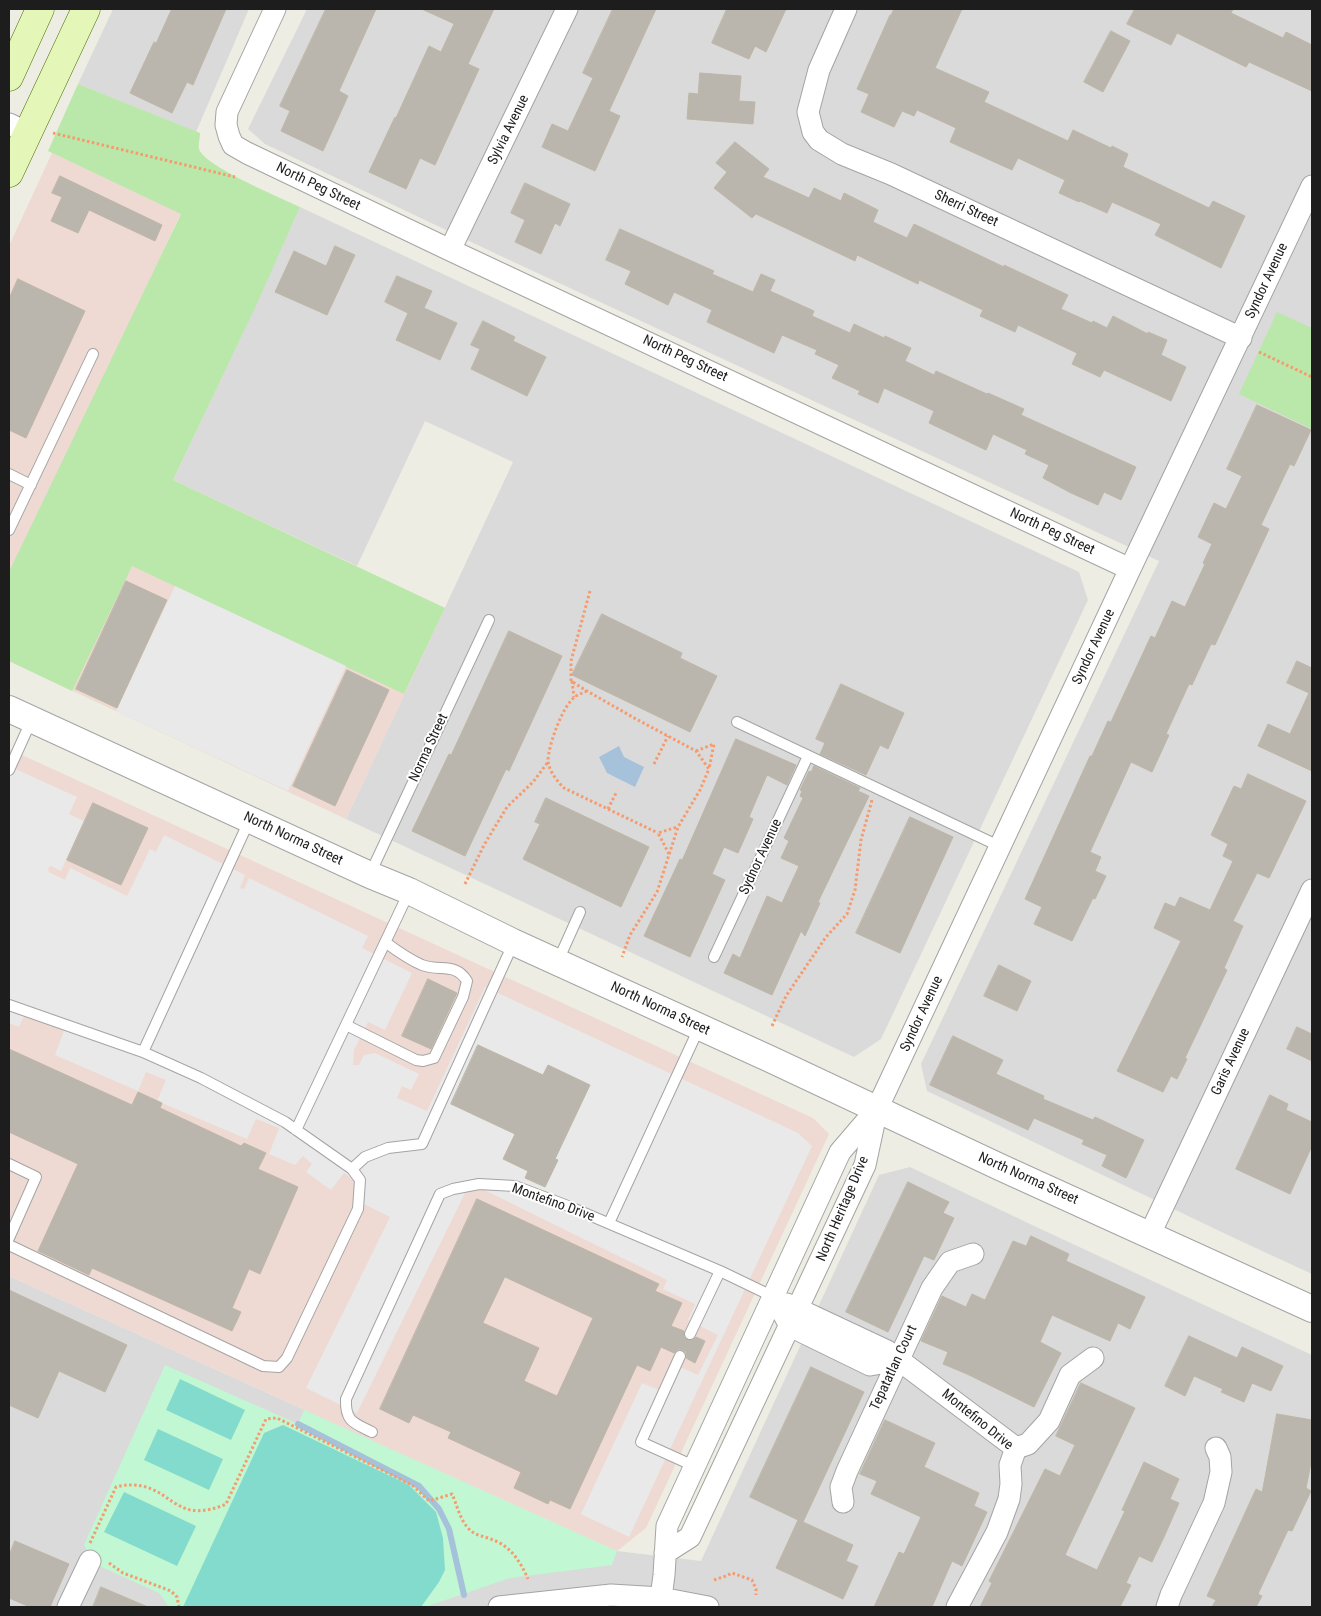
<!DOCTYPE html>
<html>
<head>
<meta charset="utf-8">
<style>
  body { margin:0 }
  #map { position:relative; width:1321px; height:1616px; overflow:hidden; background:#eeede3; font-family:"Roboto Condensed",sans-serif }
  canvas { display:block }
  .frame { position:absolute; inset:0; border:10px solid #1d1d1d; pointer-events:none }
</style>
</head>
<body>
<div id="map">
<canvas width="1321" height="1616"></canvas>
<div class="frame"></div>
</div>
<script>
const g = document.querySelector('canvas').getContext('2d');
g.lineJoin = 'round';
function paint(path, color) { g.fillStyle = color; g.fill(path, 'evenodd'); }
function strokePath(path, color, width, dash) { g.strokeStyle = color; g.lineWidth = width; g.lineCap = dash ? 'butt' : 'round'; g.setLineDash(dash || []); g.stroke(path); }
function label(font, color, halo, rows, align = 'center') {
  g.font = font + ' "Roboto Condensed",sans-serif'; g.lineWidth = 4; g.setLineDash([]); g.textBaseline = 'middle'; g.strokeStyle = halo; g.fillStyle = color; for (const [text, x, y, turn = 0] of rows) {
    g.save(); g.translate(x, y); g.rotate((+turn || 0) * Math.PI / 180); g.textAlign = isNaN(turn) ? turn : align; if (halo) g.strokeText(text, 0, 0); g.fillText(text, 0, 0); g.restore();
  }
}
const residential = new Path2D(`
  M113 9H249L196 132 78 84Z
  M307 9H1312V1274L1232 1237 927 1091 921 1064 1159 561 505 258 265 144 248 129Z
  M300 207 1079 572 1088 600 881 1039 854 1057 346 819 513 462 425 421 357 566 173 480 239 341Z
  M910 1167 1047 1232 1312 1355V1607H9V1276L617 1551 701 1561 879 1175Z`);
const commercial = new Path2D(`
  M52 153 181 213 77 435 445 608 346 819 9 661V246Z
  M9 749 813 1118 829 1134 646 1528 617 1551 9 1276Z`);
const grass = new Path2D(`
  M78 84 200 133C200 138 198 145 199 149 204 166 281 198 300 207L255 308 173 480 445 608 404 694 132 566 72 691 9 661V572L181 214 48 151Z
  M1277 312 1312 328V429L1239 394Z`);
const park = new Path2D(`
  M165 1365 298 1424 304 1410 617 1551 612 1565 510 1578 425 1607H169L159 1593 95 1564 84 1545Z`);
const pitch = new Path2D(`
  M180 1379 245 1410 231 1440 166 1410Z
  M283 1425 409 1485 436 1512 443 1538 445 1570 439 1582 421 1607H183L264 1433Z
  M158 1429 223 1459 209 1490 144 1460Z
  M124 1492 196 1526 177 1566 104 1532Z`);
const parking = new Path2D(`
  M175 586 346 666 288 791 116 711Z
  M9 766 77 797 69 814 84 821 61 871 51 866 48 868 49 872 65 880 70 868 127 896 150 849 156 852 164 835 245 875 240 888 244 889 249 878 368 936 362 948 412 973 385 1030 368 1022 354 1050 353 1065H359L364 1055 375 1053 419 1074 411 1090 402 1086 397 1098 427 1111 485 987 798 1133 812 1146 629 1537 581 1514 642 1383 659 1390 672 1363 698 1375 718 1335 688 1320 695 1304 663 1289 667 1280 470 1183 357 1413 306 1388 390 1217 354 1199 355 1181 344 1173 331 1190 306 1172 312 1164 303 1156 295 1165 269 1154 279 1128 256 1119 247 1139 157 1101 166 1080 146 1072 138 1091 55 1055 64 1031 25 1014 19 1027 9 1023Z`);
const water = new Path2D(`
  M619 746 624 757 644 767 635 787 607 773 599 757Z`);
const stream = new Path2D(`
  M298 1424 419 1486 439 1509 449 1529 464 1595`);
const building = new Path2D(`
  M172 9H226L193 85 187 82 172 113 130 93 154 42 156 43Z
  M326 9H376L339 91 348 96 323 151 281 131 290 111 280 106Z
  M422 9H494L468 64 479 69 435 165 420 158 406 189 369 172 395 117 396 118 429 46 441 52 454 24Z
  M613 9H656L609 111 620 116 595 171 542 147 552 124 568 131 593 78 583 73Z
  M727 9H786L766 52 755 46 749 59 712 43Z
  M894 9H962L935 68 989 92 984 102 1068 141 1073 130 1111 148 1112 146 1128 154 1123 167 1209 208 1213 201 1245 216 1221 268 1155 235 1161 224 1112 202 1107 213 1080 201 1079 202 1059 193 1065 180 1018 158 1012 170 950 142 956 128 917 110 914 116 902 111 894 127 861 112 869 94 857 89 890 15H891Z
  M1135 9H1233L1231 13 1283 38 1286 32 1312 45V91L1249 62 1246 67 1177 33 1171 45 1127 24Z
  M1111 31 1130 41 1103 92 1084 82Z
  M700 73 741 76 739 101 755 102 753 124 687 119 689 93 698 94Z
  M735 142 769 169 763 177 809 198 814 188 841 201 844 193 878 210 873 222 907 238 914 224 1004 267V265L1068 295 1061 309 1092 323 1093 321 1107 328 1113 316 1148 334V332L1167 340 1161 355 1186 367 1171 401 1104 370 1100 377 1072 364 1077 353 1018 325 1015 332 980 316 983 310 919 280 918 284 857 255 855 261 756 214 752 218 714 188 727 172 716 163Z
  M60 176 162 225 155 241 89 210 78 233 51 221 62 197 52 193Z
  M525 183 570 204 560 226 555 223 541 254 515 242 525 220 511 213Z
  M620 229 714 271 712 274 753 292 761 274 775 280 770 291 814 311 812 316 850 333 854 324 884 338 885 336 911 348 905 361 934 375 936 371 987 394 988 393 1024 409 1021 415 1136 467 1121 500 1104 492 1098 505 1071 493 1043 478 1049 465 1025 454 1027 450 993 434 986 450 929 423 934 411 884 388 878 403 858 394 860 391 832 378 839 365 815 354 817 350 782 335 774 353 707 322 712 310 674 292 668 305 625 284 631 271 606 260Z
  M335 246 355 255 327 315 275 292 294 251 326 266Z
  M397 276 432 291 424 308 457 323 440 360 396 340 408 313 385 302Z
  M18 279 85 311 26 438 9 430V299Z
  M483 321 515 337 513 341 546 357 527 396 471 369 480 349 471 345Z
  M1257 405 1311 430 1294 466 1290 464 1261 525 1269 529 1215 645 1211 644 1192 685 1189 684 1166 734 1169 735 1152 772 1131 762 1090 852 1101 857 1095 871 1106 876 1095 899 1093 898 1072 941 1034 924 1042 907 1025 899 1090 756H1092L1108 721 1111 722 1151 636 1155 638 1172 601 1185 607 1205 564 1203 563 1212 544 1198 537 1214 503 1226 509 1242 476 1227 469Z
  M126 581 167 600 117 708 76 689Z
  M602 614 682 653 680 658 717 676 690 732 572 675Z
  M509 631 562 656 509 771 506 769 465 856 412 831 449 754 451 755Z
  M1297 661 1312 668V771L1258 746 1268 724 1290 734 1309 693 1287 683Z
  M347 670 389 690 335 806 293 786Z
  M841 684 904 713 888 749 880 745 866 775 820 754 825 743 816 739Z
  M736 739 796 765 787 785 767 775 749 817 753 819 738 853 724 847 712 874 725 880 690 957 644 936 680 859 682 860Z
  M814 766 860 788 858 791 869 796 818 902 820 903 805 936 801 931 772 995 724 973 733 954 740 958 767 896 782 903 799 866 781 858 789 841 784 838 803 798 800 796 802 791 800 790 809 771 811 772Z
  M1248 774 1306 801 1269 878 1257 873 1233 921 1243 926 1224 968 1227 970 1185 1058 1187 1059 1177 1079 1171 1076 1163 1092 1117 1071 1181 941 1154 928 1165 903 1175 907 1180 897 1210 910 1233 861 1223 856 1228 844 1211 835 1234 786 1241 789Z
  M546 798 649 847 621 907 523 859 540 824 535 822Z
  M93 803 148 828 121 885 67 860Z
  M910 817 953 837 900 953 856 933Z
  M999 965 1031 981 1017 1011 984 996Z
  M428 979 457 993 431 1049 402 1036Z
  M1297 1027 1312 1034V1061L1287 1049Z
  M953 1036 1003 1060 996 1074 1044 1096 1043 1099 1093 1120 1095 1117 1144 1140 1126 1178 1102 1166 1107 1155 1082 1144 1084 1140 1034 1118 1028 1130 930 1085Z
  M478 1045 543 1075 548 1065 590 1085 555 1159 558 1160 545 1187 525 1178 528 1171 503 1159 515 1134 451 1104Z
  M9 1049 132 1105 138 1092 162 1103 160 1108 241 1146 244 1143 266 1153 258 1169 298 1187 260 1274 249 1269 232 1308 241 1312 232 1331 92 1268 89 1275 38 1251 78 1164 9 1132Z
  M1270 1095 1288 1104 1286 1110 1312 1122V1146L1290 1194 1236 1169Z
  M908 1182 949 1202 943 1213 954 1218 934 1260 924 1256 888 1332 846 1312Z
  M477 1199 659 1284 655 1291 682 1303 671 1326 684 1331V1337L688 1340H693L696 1337 705 1341 695 1363 686 1358V1352L683 1350 679 1349 674 1353 661 1347 650 1371 637 1365 570 1509 550 1500 548 1504 514 1488 521 1472 448 1438 451 1432 413 1415 409 1423 380 1409ZM505 1277 593 1318 557 1396 524 1381 539 1348 483 1323Z
  M1031 1236 1069 1254 1066 1261 1145 1297 1130 1329 1118 1323 1110 1341 1052 1315 1040 1342 1061 1353 1034 1407 967 1374 943 1364 948 1352 921 1341 942 1296 966 1307 972 1294 985 1300 1013 1241 1026 1246Z
  M9 1290 127 1345 105 1392 59 1371 38 1418 9 1405Z
  M1189 1336 1237 1358 1242 1347 1283 1366 1271 1391 1252 1383 1244 1402 1221 1392 1223 1389 1194 1376 1185 1396 1165 1386Z
  M811 1367 864 1392 803 1522 853 1545 846 1561 858 1566 843 1599 776 1568 798 1520 750 1497Z
  M1081 1383 1135 1408 1065 1555 1097 1570 1125 1511 1122 1510 1144 1462 1179 1479 1170 1499 1179 1503 1164 1537 1152 1562 1139 1556 1126 1583 1131 1585 1120 1607H980L992 1583 989 1581 1045 1469 1060 1476 1075 1445 1056 1436Z
  M1277 1414 1312 1420V1458L1306 1488 1311 1491 1292 1531 1288 1530 1258 1594 1262 1596 1256 1607H1212L1216 1600 1207 1596 1256 1489 1262 1492Z
  M885 1420 935 1443 924 1467 979 1493 974 1506 987 1512 962 1566 952 1561 932 1607H874L899 1552 904 1554 921 1517 871 1494 877 1481 860 1474Z
  M15 1541 69 1564 50 1607H30L9 1598V1556Z
  M101 1587 148 1607H93Z`);
const path = new Path2D(`
  M53 133 235 177
  M1259 352 1312 377
  M590 591 571 661V681L587 691 636 719 696 751 709 769 700 790 678 827 657 892 630 935 622 957
  M572 681 574 697
  M587 691C583 693 579 694 576 696 563 704 548 746 548 761 549 771 557 781 564 788L658 833
  M696 751 714 744 709 769
  M654 764 668 736
  M608 809 617 791
  M669 854 658 833 677 827
  M465 884 484 845 507 807 533 782 548 762
  M772 1026 786 996 826 937 847 914 855 890 861 840 872 800
  M90 1543 116 1487C135 1482 151 1486 167 1498 173 1502 180 1507 187 1509 199 1513 215 1509 226 1504L266 1419 277 1418 412 1485 429 1501 452 1494C457 1505 460 1520 469 1529 475 1536 485 1536 493 1540 511 1546 521 1563 528 1579
  M109 1563 123 1573 171 1591 177 1597 179 1607
  M714 1580 726 1576 732 1573 752 1580 756 1589V1595`);
const service = new Path2D(`
  M9 474 31 485
  M9 530 93 354
  M737 722 1001 847
  M9 770 32 719
  M370 874 489 620
  M714 957 808 756
  M558 961 580 912
  M9 1005 143 1052 201 1078 285 1122 352 1169 360 1180 358 1209 287 1358 279 1367 263 1366 9 1245
  M346 1025 416 1060 423 1061 434 1058 463 997 467 981C455 962 440 972 422 965 408 959 397 951 385 942
  M143 1052 249 821
  M296 1130 409 892
  M9 1164 36 1177 9 1238
  M352 1169 365 1157 388 1148 422 1144 513 944
  M609 1223 699 1028
  M690 1334 720 1271
  M680 1356 641 1442 694 1466
  M372 1432C354 1423 345 1422 346 1399L440 1194 453 1189 479 1184 515 1186 568 1206 720 1271 774 1297`);
const minor = new Path2D(`
  M275 9 227 112 226 125 229 136 233 145 247 153 450 250 1130 569
  M846 9 819 70 808 112 813 132 819 140 842 154 891 174 1241 338
  M9 124 28 133
  M450 250 567 9
  M1150 1234 1312 890
  M787 1304 887 1351 1016 1448 1010 1465 1011 1484 1009 1499 997 1532 957 1607
  M783 1313 790 1326 870 1365 898 1360
  M1016 1448 1028 1444 1049 1421 1070 1375 1093 1358
  M843 1502 841 1487 847 1471 932 1288 950 1262 973 1254
  M665 1553 690 1537 865 1165 877 1109 1130 569 1312 186
  M661 1598 664 1575 667 1526 840 1152 876 1110
  M68 1607 90 1561
  M499 1607 611 1595 661 1598 708 1607
  M1167 1607 1171 1595 1214 1503 1221 1472 1220 1457 1216 1448`);
const tertiary = new Path2D(`
  M9 709 370 875 409 891 513 942 770 1059 1002 1168 1312 1309`);
const secondary = new Path2D(`
  M9 77 40 9
  M9 173 86 9`);
const streetNames = [
  ["Sylvia Avenue",509,130,-64],
  ["North Peg Street",318,187,26],
  ["Sherri Street",966,209,25],
  ["Syndor Avenue",1267,281,-65],
  ["North Peg Street",685,359,25],
  ["North Peg Street",1052,532,25],
  ["Syndor Avenue",1094,647,-65],
  ["Norma Street",429,748,-65],
  ["North Norma Street",293,839,25],
  ["Sydnor Avenue",761,857,-65],
  ["North Norma Street",660,1009,25],
  ["Syndor Avenue",922,1014,-65],
  ["Garis Avenue",1231,1062,-65],
  ["North Norma Street",1028,1179,24],
  ["Montefino Drive",553,1203,20],
  ["North Heritage Drive",843,1209,-67],
  ["Tepatatlan Court",894,1368,-65],
  ["Montefino Drive",977,1420,39]
];
paint(residential, '#dbdada');
paint(commercial, '#eedad2');
paint(grass, '#bae7aa');
paint(park, '#c1f7d2');
paint(pitch, '#83dbcd');
paint(parking, '#e9e9e9');
paint(water, '#a5c2da');
strokePath(stream, '#a5c2da', 6);
paint(building, '#bab6ad');
strokePath(building, '#bfb7a6', 1);
strokePath(service, '#a4a4a4', 12);
strokePath(minor, '#a4a4a4', 23);
strokePath(tertiary, '#a4a4a4', 28);
strokePath(secondary, '#4c6f08', 29);
strokePath(path, '#f59b6d', 3, [2.5, 2.5]);
strokePath(service, '#fff', 10);
strokePath(minor, '#fff', 21);
strokePath(tertiary, '#fff', 26);
strokePath(secondary, '#e5f7b8', 28);
label('14px', '#1d1d1d', '#fff', streetNames);
</script>
</body>
</html>
